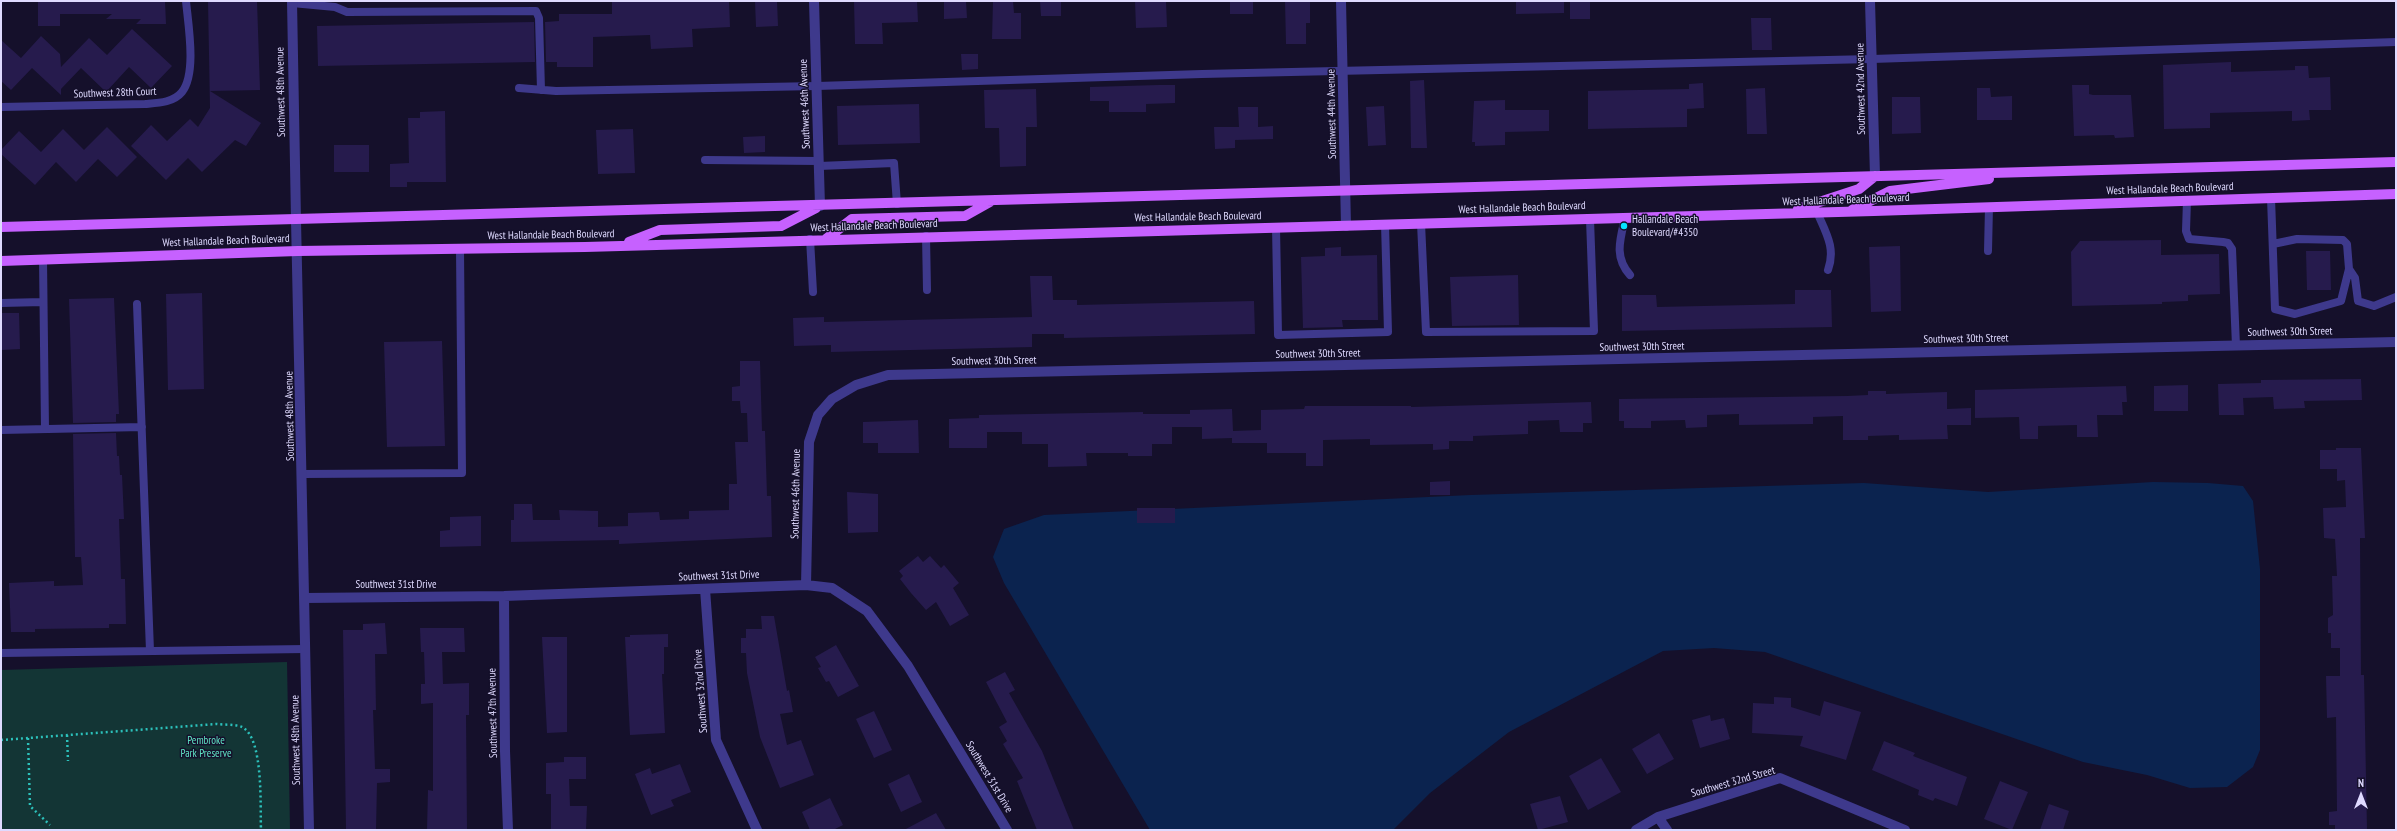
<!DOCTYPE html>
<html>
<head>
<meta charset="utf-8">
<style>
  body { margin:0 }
  #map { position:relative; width:2397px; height:831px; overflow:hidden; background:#15102b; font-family:"PT Sans Narrow",sans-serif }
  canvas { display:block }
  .frame { position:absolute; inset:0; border:2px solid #dfdaff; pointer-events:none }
  .north { position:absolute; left:2341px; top:775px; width:40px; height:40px; -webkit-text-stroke:3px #15102b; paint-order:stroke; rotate:0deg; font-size:11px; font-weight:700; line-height:16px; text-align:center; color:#dfdaff }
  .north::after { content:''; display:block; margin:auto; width:14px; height:18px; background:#dfdaff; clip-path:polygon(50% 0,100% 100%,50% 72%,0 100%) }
</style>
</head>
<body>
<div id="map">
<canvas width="2397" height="831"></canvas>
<div class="frame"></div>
<div class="north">N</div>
</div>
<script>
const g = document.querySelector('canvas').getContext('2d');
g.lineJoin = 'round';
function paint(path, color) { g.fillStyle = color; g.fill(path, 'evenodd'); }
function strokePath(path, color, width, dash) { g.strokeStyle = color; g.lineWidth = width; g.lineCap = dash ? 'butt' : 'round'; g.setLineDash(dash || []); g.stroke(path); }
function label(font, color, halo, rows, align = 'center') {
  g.font = font + ' "PT Sans Narrow",sans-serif'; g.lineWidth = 3; g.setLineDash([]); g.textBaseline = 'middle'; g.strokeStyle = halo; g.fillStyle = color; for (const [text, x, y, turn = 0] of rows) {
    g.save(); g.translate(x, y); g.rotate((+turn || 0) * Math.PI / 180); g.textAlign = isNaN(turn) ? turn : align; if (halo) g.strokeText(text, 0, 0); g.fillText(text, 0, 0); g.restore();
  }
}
const green = new Path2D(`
  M287 662 290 830H1V670Z`);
const water = new Path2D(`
  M2153 482 2208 483 2243 486 2253 501 2260 569V750L2253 767 2227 787 2190 788 2147 775 2083 762 1765 652 1714 648 1663 651 1509 732 1430 793 1393 830H1150L1004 583 993 557 1004 529 1044 515 1471 495 1864 483 1988 492Z`);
const building = new Path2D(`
  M38 1H165L166 24H136L141 19H106L112 14H60V26H38Z
  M208 1H257L260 90 210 91 261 123 246 146 235 140 202 172 188 158 166 180 131 146 151 125 167 141 190 119 198 127 210 108Z
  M612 1H729L730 27 692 29 693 47 651 49 650 35 593 37V67H557V62H546L545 22 559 21V14H612Z
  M755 1H777L778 26 756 27Z
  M854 1H917L918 22 882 23 883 44H855Z
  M944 1H966L967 18 944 19Z
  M993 1H1013L1014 13H1021V39H992Z
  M1040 1H1061V16H1041Z
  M1135 1H1166L1167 27 1136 28Z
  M1230 1H1253V14H1230Z
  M1285 1H1310V23H1306V44H1286Z
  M1516 1H1564V13L1516 14Z
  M1570 1H1590V19H1570Z
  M1751 18H1771L1772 50H1752Z
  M534 22 535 62 318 66 317 26Z
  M132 29 172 66 151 88 129 67 106 92 81 68 61 89V95L32 68 11 90 1 81V40L21 58 41 36 60 54 61 67 89 38 107 55Z
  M961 54H978V69L962 70Z
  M2231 62V72L2295 70V66H2308L2309 78 2330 77 2331 110H2309L2310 120 2292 121V111L2210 113V128L2164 129 2163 65Z
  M1424 80 1427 148H1411L1410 81Z
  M1703 83 1704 108 1687 109V127L1588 129V91L1689 89V84Z
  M1159 85H1175V103L1146 104V112H1109V101H1090V87Z
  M2072 85H2089V94L2093 95H2131L2134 137 2115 138 2114 135 2074 136Z
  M1765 88 1767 134H1747L1746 89Z
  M1977 88H1990L1991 97 2012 96V120H1977Z
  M1036 89 1037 127H1026V166L1000 167 999 128H985L984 90Z
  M1892 97H1920L1921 133 1892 134Z
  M1505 100V110H1549V131L1505 132V145L1475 146V142H1472L1474 101Z
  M919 104 920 143 838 145 837 106Z
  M1384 106 1386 145 1368 146 1366 107Z
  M1238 107H1258V127L1273 126V139L1235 140V148L1215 149 1214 127H1239Z
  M445 111 446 182H407V187H390V164L409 163 408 118H420V112Z
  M107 127 137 157 117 177 98 159 76 182 56 162 35 185 1 154V150L19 131 41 152 63 129 84 150Z
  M633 129 635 173 598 174 596 130Z
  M765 136V152L744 153 743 137Z
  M334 145H369V172H334Z
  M2161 240V255L2219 254 2220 294 2188 295V301L2162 302V304L2072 306 2071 252 2080 241Z
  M1900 246 1901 311 1871 312 1869 247Z
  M1341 247V256L1377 255 1378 320H1342L1343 327 1303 328 1301 257 1325 256V248Z
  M2306 251H2330L2331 290H2307Z
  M1518 275 1519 325 1452 326 1450 277Z
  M1030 276H1052L1053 300H1077V305L1254 301 1255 334 1064 338V334H1032V347L831 352V345L794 346 793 318 824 317V322L1032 317Z
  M1795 290H1831L1832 327 1622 331V295H1656L1657 307 1795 304Z
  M202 293 204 389 168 390 166 294Z
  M114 298 119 414H116V422L73 423 69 299Z
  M1 313H19L20 349 1 350Z
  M442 341 445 446 387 447 384 342Z
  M740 361H760L762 431H765L767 496H771L772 537 619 544V540L511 542V520H514V504H532L533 520H560L559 510 598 511V527L628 526V513L659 512 660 520 689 519V511L729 510V484H737L735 442H748L747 413H741L740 401H732V387L740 386Z
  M2361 379 2362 400 2304 401 2305 408 2274 409 2273 397 2243 398 2244 415H2219L2218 384 2261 383V380Z
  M2188 385V411H2154V386Z
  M2126 386 2127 402H2122L2123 415H2097L2098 437H2077V425L2038 426V439H2020L2019 417 1975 418V390Z
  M1868 391H1886V394L1947 392V409L1971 408V425H1947L1948 439 1899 440V435L1868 436V440H1843V416L1813 417V424L1739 425V414L1707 415V427L1686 428 1685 420 1651 421V428H1624V421H1619V399L1847 396 1868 395Z
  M1591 402 1592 423H1583V432H1560L1559 420 1528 421V434L1473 436V441H1449V449L1433 450V444L1370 445V439L1323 440V466H1306V453H1267V443H1232V438L1202 439V427H1172V444H1152V456H1128V453H1086L1087 466 1048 467V444H1022V432H987V448H949V419L979 418V415L1143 412V414H1190V410L1232 409 1233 431 1261 430V410L1304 409 1305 406H1411V407Z
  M918 420 919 453H878V443H863V422Z
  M116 433 117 456H119L120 475H122L124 519H119L121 579H125L126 624H109V628L35 629V632H11L9 583 54 581V586L83 585 81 557H75L73 434Z
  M2336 448H2361L2365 538H2360L2361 675H2364L2367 830H2335V825H2329V812L2337 811 2336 717 2327 718 2326 676H2340V648H2331V633H2328V618L2333 615 2332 576H2337L2335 539 2324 538 2323 508 2346 507 2345 480 2337 481V469H2320V450H2336Z
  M1450 481V495H1430V482Z
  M847 492 878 494V532L848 533Z
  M1137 508H1175V523H1137Z
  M481 516V546L440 547V531L450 530V517Z
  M918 556 923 562 930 556 941 568 944 565 959 583 953 588 969 615 950 626 936 602 926 610 911 593 900 579 903 576 899 571Z
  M761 616H774L787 691 789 690 793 712 780 714 787 745 801 740 814 775 780 788 760 737 747 673 746 653H741V638H746V629H762Z
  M385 623 387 654H375L376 710H373L375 769H390V782L377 783 376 830H346L343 630H363V624Z
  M420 628H464L465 652H442L443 684 469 683V715H466L467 830H427L428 790 433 791V703L421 704V684H425L424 652H421Z
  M668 634V647H664V674H662L665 733 630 735 625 637H630V635Z
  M542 637H567V732L547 733Z
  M836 645 859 686 838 697 829 681 826 682 818 668 821 667 815 657Z
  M1005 672 1015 690 1009 693 1042 751 1074 830H1037L1017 781 1023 778 1003 744 1007 741 999 727 1007 722 986 682Z
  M1774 697 1791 698V707L1820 716 1824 701 1861 712 1846 760 1800 746 1803 736 1752 733 1753 703 1774 704Z
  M874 711 892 750 874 758 856 719Z
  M1710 715 1711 721 1724 718 1730 739 1700 748 1692 720Z
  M1659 733 1674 759 1647 774 1632 749Z
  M1884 741 1915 753 1913 756 1967 777 1957 806 1935 798 1933 801 1918 795 1919 790 1872 770Z
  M564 757H586V779H569L570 806H587L586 830H551V794H546V763L564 762Z
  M1601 758 1621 792 1588 810 1569 776Z
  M680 764 691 792 671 800 674 806 651 815 635 774 650 768 652 774Z
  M909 774 922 802 901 812 888 784Z
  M2000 781 2028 792 2012 830 1984 819Z
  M1560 796 1568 822 1538 830 1530 804Z
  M830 798 843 825 833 830H810L802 812Z
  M2049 804 2069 811 2063 830H2040Z
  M936 813 946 830H904Z`);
const path = new Path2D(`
  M67 735 68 761
  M28 738 30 806 50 825
  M1 740 217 724C224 725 235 724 242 727 264 738 260 807 261 830`);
const service = new Path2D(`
  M292 3 335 7 347 12 536 11 539 18 541 90
  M519 88 556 91 817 86 1202 74 1872 59 2396 42
  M1 107 145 104C157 103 173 103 182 92 197 73 188 24 186 1
  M705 160 819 161
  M819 166 894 163 897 204
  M2271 198 2275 309 2295 314 2341 301 2349 269 2355 278 2358 301 2374 306 2396 297
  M2187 200 2186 231 2189 239 2223 242 2228 243 2232 249 2236 346
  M1817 212C1826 233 1836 248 1828 270
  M1625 218C1620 240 1614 257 1630 275
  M1421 223 1426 332 1594 331 1590 219
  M1276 227 1278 335 1388 332 1385 224
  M926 236 927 290
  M810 239 813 292
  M2273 244 2297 239 2343 240 2347 244 2349 269
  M1988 251 1989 207
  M43 259 45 429
  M1 303 43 302
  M137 304 150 651
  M1 430 142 427
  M303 474 462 473 460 249
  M1 653 306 649`);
const minor = new Path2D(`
  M292 1 296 220
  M814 1 820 206
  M1341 1 1346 226
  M1870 1 1875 176
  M806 585 809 442 818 415 832 399 856 385 888 375 2396 342
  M705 589 716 740 757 830
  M504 596 505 751 508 830
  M305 598 504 596 806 585 832 588 867 611 908 666 1007 830
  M1658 817 1667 830
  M1636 830 1658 817 1780 778 1905 830`);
const tertiary = new Path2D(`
  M296 220 309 830`);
const primary = new Path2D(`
  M1798 209 1859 189 1875 176
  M1852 210 1890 191 1989 179
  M1 227 2396 162
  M826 239 852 219 965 216 990 202
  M629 242 660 230 781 226 816 208
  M1 261 298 251 585 247 1874 211 2396 194`);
const markers = [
  [1624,226,4,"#06e2ff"]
];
const streetNames = [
  ["Southwest 42nd Avenue",1861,89,-91],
  ["Southwest 48th Avenue",281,92,-91],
  ["Southwest 28th Court",115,93,-2],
  ["Southwest 46th Avenue",805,104,-92],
  ["Southwest 44th Avenue",1332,114,-91],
  ["West Hallandale Beach Boulevard",2170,189,-2],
  ["West Hallandale Beach Boulevard",1846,200,-2],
  ["West Hallandale Beach Boulevard",1522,208,-2],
  ["West Hallandale Beach Boulevard",1198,217,-1],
  ["West Hallandale Beach Boulevard",874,226,-2],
  ["West Hallandale Beach Boulevard",551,235,-1],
  ["West Hallandale Beach Boulevard",226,241,-2],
  ["Southwest 30th Street",2290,332,-1],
  ["Southwest 30th Street",1966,339,-1],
  ["Southwest 30th Street",1642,347,-1],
  ["Southwest 30th Street",1318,354,-1],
  ["Southwest 30th Street",994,361,-1],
  ["Southwest 48th Avenue",290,416,-91],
  ["Southwest 46th Avenue",796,494,-89],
  ["Southwest 31st Drive",719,576,-2],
  ["Southwest 31st Drive",396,585],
  ["Southwest 32nd Drive",701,691,-94],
  ["Southwest 47th Avenue",493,713,-91],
  ["Southwest 48th Avenue",296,740,-91],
  ["Southwest 31st Drive",989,777,59],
  ["Southwest 32nd Street",1733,782,-16]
];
const poiNames = [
  ["Hallandale Beach",1632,220],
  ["Boulevard/#4350",1632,233]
];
const parkNames = [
  ["Pembroke",206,741],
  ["Park Preserve",206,754]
];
paint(green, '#133535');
paint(water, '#0b234f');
paint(building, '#261b4d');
strokePath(path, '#2cc1bb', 2.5, [2, 3]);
strokePath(service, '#3e398c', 8);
strokePath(minor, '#3e398c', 10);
strokePath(tertiary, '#3e398c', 10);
strokePath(primary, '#c661ff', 10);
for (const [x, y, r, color] of markers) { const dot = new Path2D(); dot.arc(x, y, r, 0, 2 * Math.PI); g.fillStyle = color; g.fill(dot); strokePath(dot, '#15102b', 1.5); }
label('11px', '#dfdaff', '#15102b', streetNames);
label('11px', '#dfdaff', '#15102b', poiNames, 'left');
label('11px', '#60e5c6', '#15102b', parkNames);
</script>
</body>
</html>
